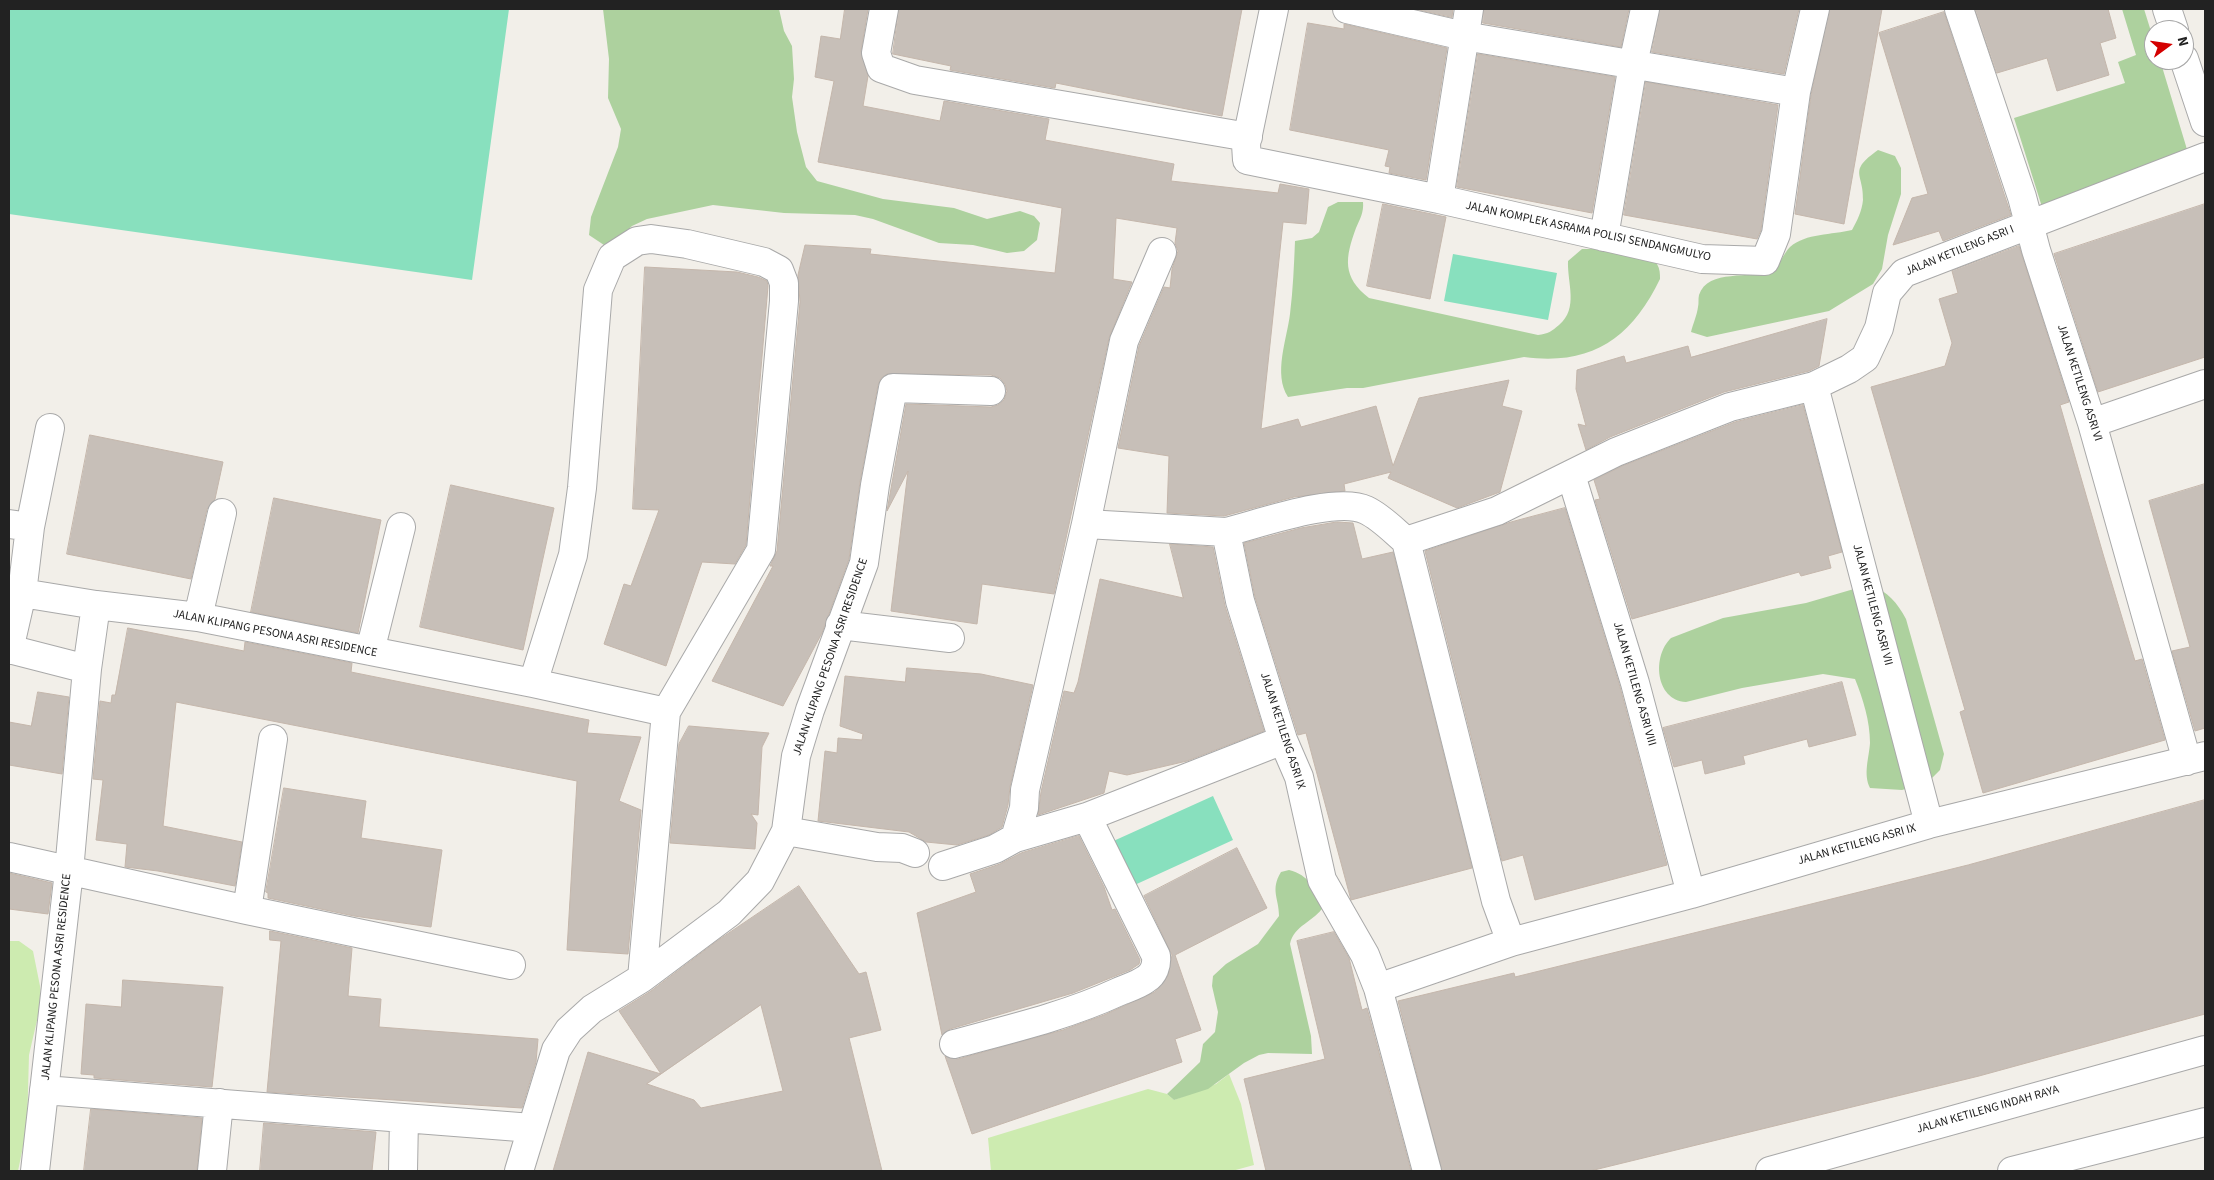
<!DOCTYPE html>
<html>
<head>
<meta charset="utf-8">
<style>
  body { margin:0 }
  #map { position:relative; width:2214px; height:1180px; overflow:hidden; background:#f2efe9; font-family:"Source Sans 3",sans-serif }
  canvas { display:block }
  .frame { position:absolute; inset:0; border:10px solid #222; pointer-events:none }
  .north { position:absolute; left:2144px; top:20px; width:50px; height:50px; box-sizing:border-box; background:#fff; border:1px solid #a7a7a7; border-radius:50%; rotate:76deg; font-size:14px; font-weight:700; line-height:20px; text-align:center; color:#222 }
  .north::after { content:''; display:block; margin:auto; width:18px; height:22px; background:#d40000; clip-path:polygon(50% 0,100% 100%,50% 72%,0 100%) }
</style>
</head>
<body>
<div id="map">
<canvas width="2214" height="1180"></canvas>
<div class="frame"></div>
<div class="north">N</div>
</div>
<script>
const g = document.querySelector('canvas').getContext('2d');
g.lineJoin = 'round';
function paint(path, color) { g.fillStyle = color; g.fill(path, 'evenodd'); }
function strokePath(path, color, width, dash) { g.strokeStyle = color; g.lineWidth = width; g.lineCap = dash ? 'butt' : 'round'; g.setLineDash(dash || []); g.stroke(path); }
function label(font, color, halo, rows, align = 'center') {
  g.font = font + ' "Source Sans 3",sans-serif'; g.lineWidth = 4; g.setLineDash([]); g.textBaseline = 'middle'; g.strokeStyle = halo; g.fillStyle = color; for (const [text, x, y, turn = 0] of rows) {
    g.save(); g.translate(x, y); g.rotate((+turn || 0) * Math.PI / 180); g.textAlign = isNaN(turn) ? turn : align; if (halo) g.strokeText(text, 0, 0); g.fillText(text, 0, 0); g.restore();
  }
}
const grass = new Path2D(`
  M9 941H19L33 951 40 986 41 1003 29 1055 27 1127 18 1171H9Z
  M1229 1074 1241 1104 1254 1165 1232 1171H991L988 1138 1148 1089 1167 1094 1174 1100 1216 1084Z`);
const forest = new Path2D(`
  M603 9H779L784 31 792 46 794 79 792 97 797 132 806 167 817 181 883 199 954 208 987 219 1020 211 1034 216 1040 223 1037 240 1024 251 1007 253 973 245 939 243 873 219 855 215 784 213 713 205 647 219 632 226 619 238 604 245 589 235 591 217 618 147 621 129 608 98 609 59Z
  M2122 9H2144L2154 41V60H2160L2189 156 2042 207 2014 118 2125 83 2118 62 2136 55Z
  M1878 150 1895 156 1901 168V194L1888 235 1882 269 1873 284 1829 311 1707 337 1691 332C1693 324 1697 315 1698 307 1699 303 1698 299 1699 295 1708 268 1751 280 1771 270 1780 266 1783 254 1790 247 1806 233 1832 235 1852 230 1857 221 1862 211 1863 200 1864 173 1847 172 1878 150Z
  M1338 202H1363C1364 212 1360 219 1356 228 1345 258 1342 277 1369 298L1538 335C1548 334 1552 331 1559 325 1579 308 1567 283 1568 261L1582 249C1599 249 1647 249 1657 264 1660 269 1660 274 1660 279 1631 339 1591 366 1524 357L1363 388H1347L1288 397C1273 374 1287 339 1290 314 1293 290 1294 265 1295 241L1312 238 1319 232 1328 207Z
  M1871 584C1888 593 1897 602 1906 619L1944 754 1940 770 1927 783 1902 790 1870 788C1863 774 1869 758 1870 743 1870 721 1863 699 1855 679L1823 674 1742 688 1686 702C1655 700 1652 656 1671 638L1723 618 1806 603Z
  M1289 870C1309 875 1315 889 1324 906 1314 922 1294 925 1290 944L1311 1036 1312 1054 1268 1053 1259 1055 1244 1063 1208 1089 1174 1100 1167 1094 1200 1062 1203 1044 1215 1032 1218 1012 1212 986 1213 976 1226 964 1258 944 1279 916C1279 898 1270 890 1281 872Z`);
const pitch = new Path2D(`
  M9 9H509L472 280 9 214Z
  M1453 254 1557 273 1548 320 1444 301Z
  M1213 796 1233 840 1128 888 1109 843Z`);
const building = new Path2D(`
  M845 9H868L861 51 868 76 863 106 940 121 944 101 1049 119 1045 140 1174 164 1171 181 1278 193 1280 184 1309 189 1306 224 1283 222 1261 429 1298 419 1301 427 1376 406 1393 466 1419 398 1509 380 1502 406 1522 411 1500 492 1457 508 1388 478 1391 472 1344 484 1345 491 1294 497 1224 516 1167 513 1169 456 1118 448 1139 346 1164 287 1170 288 1172 269 1178 251 1175 243 1177 228 1116 218 1113 279 1132 282 1109 338 1054 594 982 584 977 624 891 611 908 471 887 511 906 404 991 407 998 405 1004 400 1007 391 1005 384 1000 378 991 375 887 374 881 378 878 385 860 482 849 559 822 633 783 706 712 681 773 566H770L777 551 800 302 798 275 805 245 871 249 870 254 1055 273 1062 208 818 162 834 81 815 77 821 36 840 39Z
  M899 9H1242L1222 116 1056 83 1055 88 950 70 951 66 893 54Z
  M1415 9H1453L1452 17Z
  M1484 9H1629L1621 47 1483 23Z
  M1660 9H1799L1784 74 1652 52Z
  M1830 9H1882L1844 224 1795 214 1811 95Z
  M1975 9H2108L2116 38 2100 43 2109 75 2057 91 2047 58 1997 73Z
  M1944 12 2011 215 1943 241 1939 231 1893 245 1912 198 1928 194 1879 33Z
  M1308 23 1344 29V24L1447 48 1426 180 1389 173 1390 167 1385 166 1389 150 1290 130Z
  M1478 54 1615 77 1592 213 1457 187Z
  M1646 82 1778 105 1761 230 1757 239 1624 215Z
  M1383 204 1446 217 1430 299 1367 286Z
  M2205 204V357L2098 392 2054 254Z
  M2019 246 2069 402 2060 405 2103 554 2135 661 2142 659 2165 740 1983 793 1960 712 1965 710 1871 387 1945 366 1952 343 1939 299 1958 293 1952 271Z
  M645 267 737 272 758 277 767 281 768 286 746 545 735 564 702 562 666 666 604 644 624 584 631 586 659 510 633 509Z
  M1827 319 1819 366 1809 371 1724 392 1610 437 1586 450 1578 424 1586 426 1576 389 1577 370 1624 356 1626 363 1688 346 1691 357Z
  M1803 405 1842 552 1828 556 1831 568 1801 576 1799 572 1632 619 1595 500 1600 499 1594 480 1622 466 1735 422Z
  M90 435 223 462 215 499 207 509 191 579 67 554Z
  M2205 484V728L2195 731 2172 651 2190 647 2149 501Z
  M451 485 554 508 523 650 420 627Z
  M274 498 381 520 358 633 251 612Z
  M1565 508 1620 687 1667 865 1535 900 1523 855 1502 861 1425 551 1511 522Z
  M1337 522 1353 523 1362 559 1393 552 1472 868 1351 900 1306 733 1298 735 1255 597 1244 543 1301 528Z
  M1170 544 1213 547 1225 606 1264 731 1187 761 1127 775 1109 771 1104 793 1038 815 1041 792 1064 691 1074 693 1078 682 1100 579 1183 598Z
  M128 628 244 651 245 642 352 663 351 672 589 720 587 733 641 737 619 801 641 810 628 954 567 950 577 781 176 702 163 826 242 842 235 886 158 871 125 867 127 844 96 840 103 780 93 779 100 701 111 703 112 695H115Z
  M907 668 981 674 1033 685 1010 787 1008 805 1002 827 989 835 957 845 926 842 909 832 818 821 825 751 837 753 838 738 862 740 863 734 840 726 845 676 905 682Z
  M1842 682 1856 735 1809 747 1807 739 1743 756 1745 764 1705 774 1702 760 1674 767 1663 728Z
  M38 692 69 697 62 774 9 765V722L31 726Z
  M689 726 769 733 762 747 758 815 751 814 757 823 755 849 670 843 679 744Z
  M284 788 366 801 361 838 442 850 431 927 354 916 268 898V893L266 892Z
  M2205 800V1014L1979 1076 1590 1171H1442L1398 1001 1514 973 1515 977 1779 912 1968 865Z
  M1079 836 1104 887 1112 910 1115 909 1140 960 1139 964 1130 970 1073 993 950 1029 942 1035 917 913 976 892 970 874 1000 864 1021 853Z
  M1237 848 1267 908 1175 955 1201 1030 1175 1039 1182 1062 972 1134 945 1056 958 1059 1063 1030 1104 1015 1155 992 1168 976 1172 955 1144 896Z
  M9 873 52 883 48 914 9 909Z
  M799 886 859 974 866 972 881 1030 849 1038 882 1171H553L588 1052 661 1074 619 1011 651 991 717 941ZM761 1005 783 1091 701 1108 694 1100 647 1084Z
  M270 931 352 948 348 996 381 999 379 1027 538 1039 536 1062 522 1108 267 1092 281 941 270 940Z
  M1334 932 1349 958 1362 1010 1367 1008 1411 1171H1266L1244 1079 1325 1059 1297 941Z
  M123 980 223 987 212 1087 94 1078V1075L81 1074 86 1004 121 1007Z
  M91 1109 202 1118 197 1171H84Z
  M264 1123 376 1132 372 1171H260Z`);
const street = new Path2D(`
  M884 9 876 53 881 68 915 80 1248 137
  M1274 9 1246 144 1247 160 1439 199 1702 259 1765 261 1776 234 1796 92 1815 9
  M1347 9 1464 36 1796 92
  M1959 9 2022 197 2036 250 2092 423 2187 761
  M2167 9 2174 30
  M2184 59 2205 122
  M1439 199 1469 9
  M1604 237 1633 64 1645 9
  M1814 386 1929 824
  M2092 423 2205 384
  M1571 475 1635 683 1691 894
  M9 524 30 527 22 593 9 650
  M1086 524 1226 532 1240 601 1283 740 1299 777 1322 880 1365 955 1378 988 1427 1171
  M30 527 50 428
  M1226 532C1259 524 1336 496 1366 510 1381 517 1394 531 1406 541L1496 901 1511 942
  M1406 541 1497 511 1616 452 1730 407 1814 386 1849 369 1865 358 1879 328 1887 293 1904 273 2205 157
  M22 593 96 605 198 617 533 683 666 712
  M198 617 222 513
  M840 625 950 638
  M9 649 87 669
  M370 651 401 527
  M533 683 573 555 582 488 598 290 612 257 637 241 651 239 687 244 730 254 764 262 779 270 784 283V301L761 550 666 712 642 978
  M786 831 877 847 902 848 915 853
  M1015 838 1024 808 1025 790 1086 524 1124 341 1162 252
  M9 857 247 910 511 965
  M943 866 995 849 1015 838 1087 817 1283 740
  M247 910 273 739
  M1378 988 1511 942 1691 894 1929 824 2205 756
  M954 1044C1010 1029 1066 1016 1118 992 1127 988 1138 985 1146 979 1154 974 1157 965 1156 956L1087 817
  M44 1090 532 1128
  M35 1171 69 871 87 669 96 605
  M212 1171 219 1103
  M403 1171 404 1118
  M519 1171 556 1050 569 1030 592 1009 642 978 729 913 760 881 786 831 796 756 810 710 864 563 875 485 893 388 991 391
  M1770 1171 2205 1050
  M2012 1171 2205 1122`);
const streetNames = [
  ["JALAN KOMPLEK ASRAMA POLISI SENDANGMULYO",1588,232,12],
  ["JALAN KETILENG ASRI I",1960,251,-22],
  ["JALAN KETILENG ASRI VI",2079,383,72],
  ["JALAN KETILENG ASRI VII",1872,605,75],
  ["JALAN KLIPANG PESONA ASRI RESIDENCE",275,634,11],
  ["JALAN KLIPANG PESONA ASRI RESIDENCE",831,657,-71],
  ["JALAN KETILENG ASRI VIII",1634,684,74],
  ["JALAN KETILENG ASRI IX",1282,731,72],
  ["JALAN KETILENG ASRI IX",1857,845,-16],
  ["JALAN KLIPANG PESONA ASRI RESIDENCE",57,977,-84],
  ["JALAN KETILENG INDAH RAYA",1988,1110,-16]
];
paint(grass, '#cdebb0');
paint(forest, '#add19e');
paint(pitch, '#88e0be');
paint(building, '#c7bfb8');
strokePath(building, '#c4b6ab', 1);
strokePath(street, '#a9a9a9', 30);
strokePath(street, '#fff', 28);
label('12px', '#222', '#fff', streetNames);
</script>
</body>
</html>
